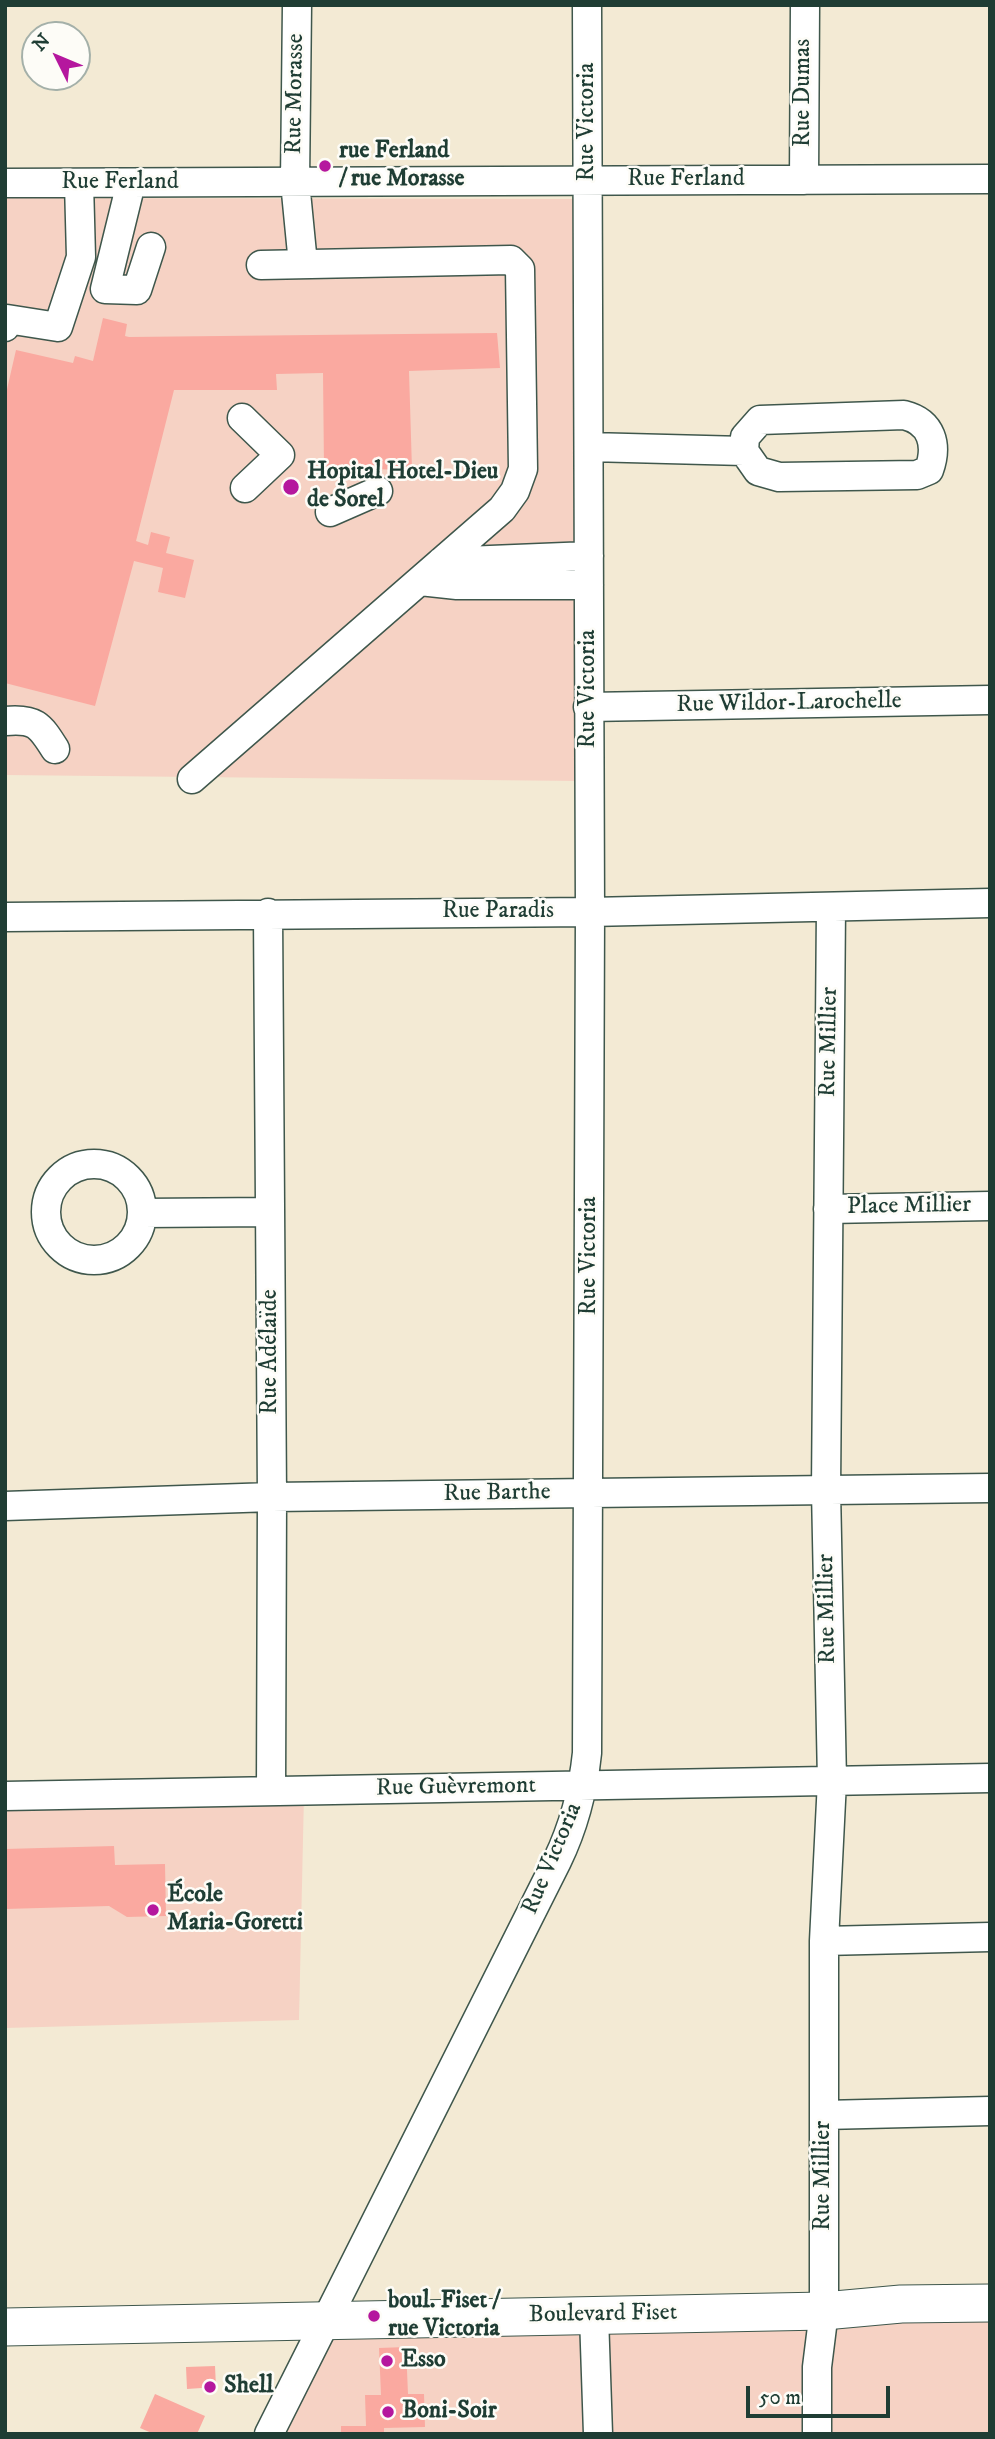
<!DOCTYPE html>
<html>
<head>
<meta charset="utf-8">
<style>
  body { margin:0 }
  #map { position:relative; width:995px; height:2439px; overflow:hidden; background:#f3ead4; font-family:"IM FELL DW Pica",serif }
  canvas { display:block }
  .frame { position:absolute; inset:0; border:7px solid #1f3d34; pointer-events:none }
  .north { position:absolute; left:21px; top:21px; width:70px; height:70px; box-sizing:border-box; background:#fdfcf7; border:2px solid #a4b0a9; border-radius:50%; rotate:313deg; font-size:19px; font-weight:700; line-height:28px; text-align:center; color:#1f3d34 }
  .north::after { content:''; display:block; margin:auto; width:24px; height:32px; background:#b5179e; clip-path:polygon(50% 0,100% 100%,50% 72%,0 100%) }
  .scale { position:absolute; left:746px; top:2386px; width:144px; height:32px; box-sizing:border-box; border:4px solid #1f3d34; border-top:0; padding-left:9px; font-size:21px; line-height:24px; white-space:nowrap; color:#1f3d34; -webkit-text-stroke:5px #fdfcf7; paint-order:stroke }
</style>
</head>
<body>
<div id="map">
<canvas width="995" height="2439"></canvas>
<div class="frame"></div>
<div class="north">N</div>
<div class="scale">50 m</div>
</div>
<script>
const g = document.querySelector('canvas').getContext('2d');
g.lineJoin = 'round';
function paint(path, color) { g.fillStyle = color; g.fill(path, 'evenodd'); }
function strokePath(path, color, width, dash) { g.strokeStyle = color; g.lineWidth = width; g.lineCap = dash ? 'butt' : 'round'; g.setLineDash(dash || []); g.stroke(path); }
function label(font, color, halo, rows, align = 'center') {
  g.font = font + ' "IM FELL DW Pica",serif'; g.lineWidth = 5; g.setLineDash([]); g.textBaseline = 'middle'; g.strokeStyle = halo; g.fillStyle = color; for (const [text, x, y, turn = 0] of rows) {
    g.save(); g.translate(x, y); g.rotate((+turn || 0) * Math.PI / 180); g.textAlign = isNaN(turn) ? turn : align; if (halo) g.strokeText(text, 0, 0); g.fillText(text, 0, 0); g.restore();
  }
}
const built = new Path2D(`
  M5 198 577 199 578 781 5 775Z
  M304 1794 299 2020 5 2028V1801Z
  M990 2312V2434H271L326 2319Z`);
const building = new Path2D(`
  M103 318 127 324 125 336 129 337 497 333 500 368 409 371 412 470 324 468 323 373 276 374 277 390H174L136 541 148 545 151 532 170 537 166 553 194 560 185 598 158 592 163 568 134 561 95 706 5 683V398L16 350 73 363 75 356 93 361Z
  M114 1846 115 1865 165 1864 166 1916 127 1917 109 1906 5 1909V1849Z
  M406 2347 408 2394H424L425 2427 384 2428V2434H341V2426H366L365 2395H381L379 2348Z
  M215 2366 216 2387 187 2389 186 2367Z
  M155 2394 205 2416 197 2434H154L140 2428Z`);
const minor = new Path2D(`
  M297 5 295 182 303 264
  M804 180 805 5
  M5 183 990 179
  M131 183 105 289 137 290 151 247
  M5 327 7 319 58 327 81 257 79 183
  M904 415C932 422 938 445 929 470L917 475 779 477 758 471 744 451 745 437 760 420Z
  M242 418 280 455 245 488
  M589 447 744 451
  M330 512 378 491
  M441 562 589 556
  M420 581 457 585H589
  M588 707 990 700
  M5 721C35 718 40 725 55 749
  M192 779 502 509 515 491 523 469 520 269 511 260 261 265
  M268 913 272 1497 271 1791
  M5 917 590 912 990 903
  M46 1212a48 48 0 1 1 96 0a48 48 0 1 1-96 0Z
  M828 1209 990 1206
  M143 1213 270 1212
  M5 1506 272 1497 990 1488
  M5 1796 990 1778
  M824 1941 990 1937
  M824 2115 990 2111
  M594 2316 598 2434
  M269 2434 557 1861C574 1826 583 1792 587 1753L590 912 587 5
  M817 2434V2367L824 2311V1941L832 1781 826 1490 831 907`);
const major = new Path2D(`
  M5 2327 824 2311 901 2304 990 2303`);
const markers = [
  [325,166,7,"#b5179e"],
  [291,487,9,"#b5179e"],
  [153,1910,7,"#b5179e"],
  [374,2316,7,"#b5179e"],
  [387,2361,7,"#b5179e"],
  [210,2387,7,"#b5179e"],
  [388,2412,7,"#b5179e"]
];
const streetNames = [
  ["Rue Dumas",804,93,-90],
  ["Rue Morasse",296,94,-89],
  ["Rue Victoria",588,122,-90],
  ["Rue Ferland",686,180],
  ["Rue Ferland",120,183],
  ["Rue Victoria",589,689,-90],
  ["Rue Wildor-Larochelle",789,704,-1],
  ["Rue Paradis",498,912],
  ["Rue Millier",830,1042,-89],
  ["Place Millier",909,1207,-1],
  ["Rue Victoria",590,1256,-90],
  ["Rue Adélaïde",271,1352,-90],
  ["Rue Barthe",497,1494,-1],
  ["Rue Millier",828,1609,-91],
  ["Rue Guèvremont",456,1788,-1],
  ["Rue Victoria",553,1859,-67],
  ["Rue Millier",824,2176,-90],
  ["Boulevard Fiset",603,2315,-1]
];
const poiNames = [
  ["rue Ferland",339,152],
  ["/ rue Morasse",339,180],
  ["Hopital Hotel-Dieu",307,473],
  ["de Sorel",307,501],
  ["École",167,1896],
  ["Maria-Goretti",167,1924],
  ["boul. Fiset /",388,2302],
  ["rue Victoria",388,2330],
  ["Esso",401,2361],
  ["Shell",224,2387],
  ["Boni-Soir",402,2412]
];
paint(built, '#f6d2c4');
paint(building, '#faa9a0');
strokePath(minor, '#3f574c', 31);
strokePath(major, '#3f574c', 39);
strokePath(minor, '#fff', 28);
strokePath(major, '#fff', 37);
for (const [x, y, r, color] of markers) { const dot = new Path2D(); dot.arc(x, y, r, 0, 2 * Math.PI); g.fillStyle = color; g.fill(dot); strokePath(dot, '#fdfcf7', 2.5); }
label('24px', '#1f3d34', '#fdfcf7', streetNames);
label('bold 24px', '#1f3d34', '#fdfcf7', poiNames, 'left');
</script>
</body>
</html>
